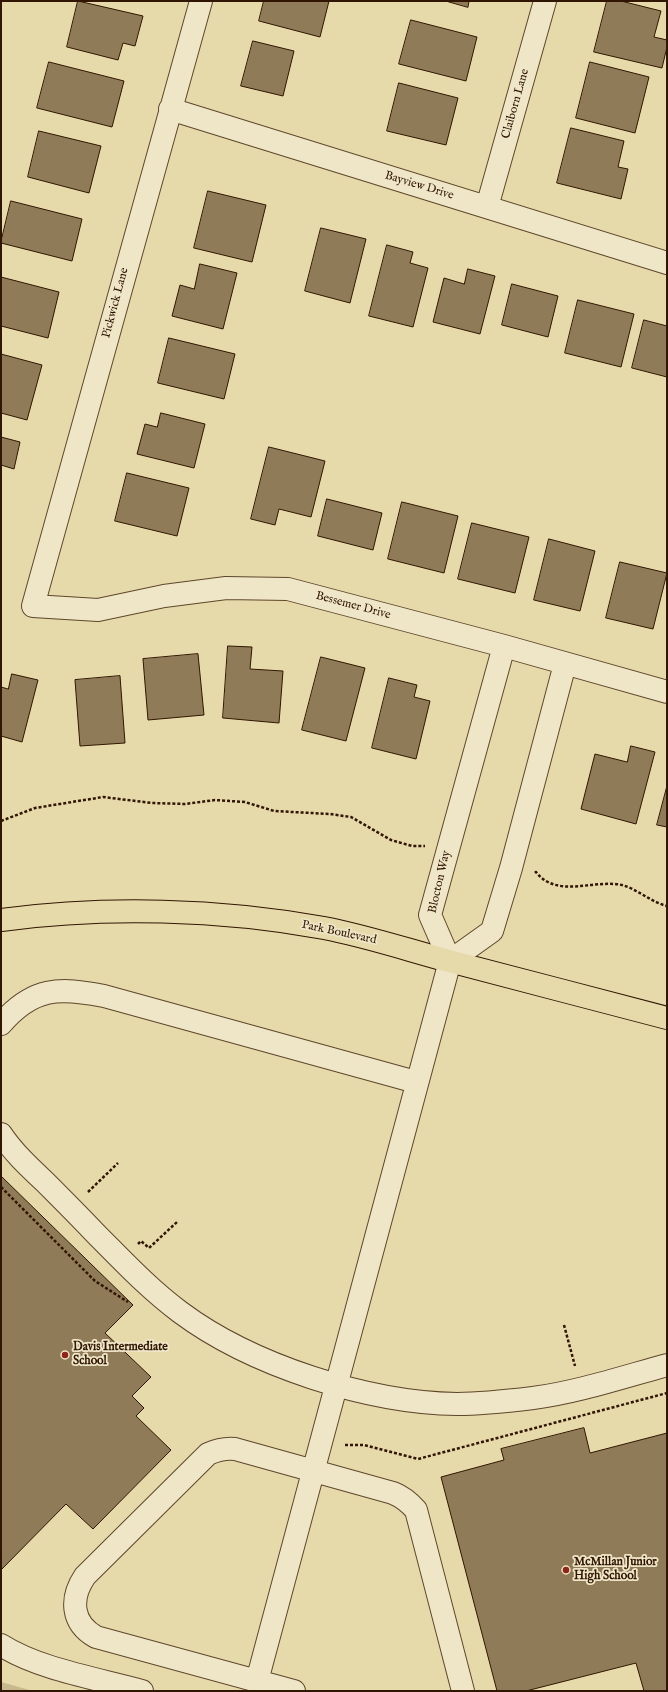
<!DOCTYPE html>
<html>
<head>
<meta charset="utf-8">
<style>
  body { margin:0 }
  #map { position:relative; width:668px; height:1692px; overflow:hidden; background:#e6d9aa; font-family:"IM FELL English",serif }
  canvas { display:block }
  .frame { position:absolute; inset:0; border:2px solid #301600; pointer-events:none }
</style>
</head>
<body>
<div id="map">
<canvas width="668" height="1692"></canvas>
<div class="frame"></div>
</div>
<script>
const g = document.querySelector('canvas').getContext('2d');
g.lineJoin = 'round';
function paint(path, color) { g.fillStyle = color; g.fill(path, 'evenodd'); }
function strokePath(path, color, width, dash) { g.strokeStyle = color; g.lineWidth = width; g.lineCap = dash ? 'butt' : 'round'; g.setLineDash(dash || []); g.stroke(path); }
function label(font, color, halo, rows, align = 'center') {
  g.font = font + ' "IM FELL English",serif'; g.lineWidth = 3.5; g.setLineDash([]); g.textBaseline = 'middle'; g.strokeStyle = halo; g.fillStyle = color; for (const [text, x, y, turn = 0] of rows) {
    g.save(); g.translate(x, y); g.rotate((+turn || 0) * Math.PI / 180); g.textAlign = isNaN(turn) ? turn : align; if (halo) g.strokeText(text, 0, 0); g.fillText(text, 0, 0); g.restore();
  }
}
const green = new Path2D(`
  M1 1682 33 1691H1Z`);
const building = new Path2D(`
  M78 1 143 16 135 46 123 43 118 60 67 47Z
  M264 1H329L320 37 259 21Z
  M446 1H469L468 7Z
  M607 1H621L661 11 654 37 667 40V47L662 68 594 52Z
  M411 20 477 37 466 81 399 64Z
  M253 41 294 51 283 96 241 86Z
  M49 62 124 81 112 127 37 108Z
  M590 62 649 77 635 133 576 118Z
  M399 83 458 98 446 145 387 131Z
  M571 128 624 141 618 167 628 169 621 199 557 183Z
  M39 131 101 146 89 193 28 177Z
  M208 191 266 205 252 262 194 248Z
  M11 201 82 219 72 261 1 243Z
  M321 228 366 239 350 303 305 291Z
  M387 245 413 252 410 263 428 268 413 327 369 316Z
  M200 264 237 273 223 329 172 316 180 285 194 289Z
  M468 269 495 276 480 334 433 322 444 278 464 284Z
  M1 277 59 292 48 338 1 326Z
  M512 284 558 296 548 337 502 325Z
  M578 300 634 314 621 367 565 353Z
  M644 320 667 326V377L632 368Z
  M169 338 235 354 224 399 158 383Z
  M1 354 42 365 27 420 1 413Z
  M161 413 205 424 194 468 137 454 145 424 157 427Z
  M1 437 20 442 14 469 1 465Z
  M269 447 325 461 311 517 279 509 275 525 251 519Z
  M127 473 189 488 177 536 115 521Z
  M327 499 382 513 373 550 318 536Z
  M402 502 458 516 444 573 388 559Z
  M472 523 529 537 515 593 458 579Z
  M549 539 595 551 580 611 534 600Z
  M620 562 667 573 653 629 606 618Z
  M228 646 252 647 250 669 283 671 279 723 223 718Z
  M198 654 204 715 148 720 143 659Z
  M321 657 365 668 346 741 302 730Z
  M12 674 38 680 22 742 1 736V687L8 689Z
  M120 676 125 743 80 746 75 680Z
  M389 678 417 685 414 697 430 701 416 759 372 748Z
  M631 746 655 752 636 824 581 809 595 754 627 762Z
  M667 786V827L657 825Z
  M1 1176 133 1305 105 1333 151 1377 132 1396 144 1408 136 1416 171 1450 93 1529 66 1504 1 1570Z
  M584 1428 590 1453 667 1433V1691H644L636 1663 526 1691H497L441 1477 504 1460 501 1449Z`);
const path = new Path2D(`
  M1 821 35 808 103 797 152 803 185 804 215 800 245 802 274 811 330 814 351 817 391 840 412 846H425
  M535 873 536 872C557 899 593 879 622 885 637 889 651 902 667 906
  M1 1187 95 1281 128 1302
  M88 1192 118 1163
  M138 1244 141 1241 149 1248 177 1222
  M564 1325 575 1366
  M345 1445H364L418 1459 667 1393`);
const minor = new Path2D(`
  M201 1 33 606 98 610 164 596 226 588 288 589 504 646 667 692
  M170 109 667 263
  M487 207 545 1
  M450 961 492 931 511 868 565 664
  M450 961 430 915 504 646
  M1 1024C33 987 59 987 104 996L416 1082
  M1 1134C13 1152 29 1167 45 1182 62 1199 79 1216 96 1234 123 1261 149 1289 180 1312 251 1365 368 1403 457 1404 482 1404 508 1401 533 1398 578 1392 623 1377 667 1365
  M1 1645C38 1669 99 1679 142 1691
  M257 1681 450 961
  M294 1691 96 1637C71 1623 70 1598 85 1576L208 1454C217 1450 225 1448 235 1449L393 1493C403 1497 409 1502 416 1510L463 1691`);
const major = new Path2D(`
  M1 920C105 906 220 909 324 928 366 936 408 950 449 961 522 980 594 999 667 1018`);
const markers = [
  [65,1355,4,"#8f2418"],
  [566,1570,4,"#8f2418"]
];
const streetNames = [
  ["Claiborn Lane",516,104,-74],
  ["Bayview Drive",419,186,17],
  ["Pickwick Lane",116,303,-75],
  ["Bessemer Drive",353,606,15],
  ["Blocton Way",440,882,-77],
  ["Park Boulevard",339,933,12]
];
const poiNames = [
  ["Davis Intermediate",73,1348],
  ["School",73,1362],
  ["McMillan Junior",574,1563],
  ["High School",574,1577]
];
paint(green, '#c7b88d');
paint(building, '#8f7b58');
strokePath(building, '#301600', 1);
strokePath(minor, '#5e472a', 24);
strokePath(major, '#301600', 24);
strokePath(path, '#301600', 2.5, [3, 2]);
strokePath(minor, '#efe6c8', 22);
strokePath(major, '#e6d9aa', 22);
for (const [x, y, r, color] of markers) { const dot = new Path2D(); dot.arc(x, y, r, 0, 2 * Math.PI); g.fillStyle = color; g.fill(dot); strokePath(dot, '#efe6c8', 1.5); }
label('12px', '#301600', '#efe6c8', streetNames);
label('bold 12px', '#301600', '#efe6c8', poiNames, 'left');
</script>
</body>
</html>
